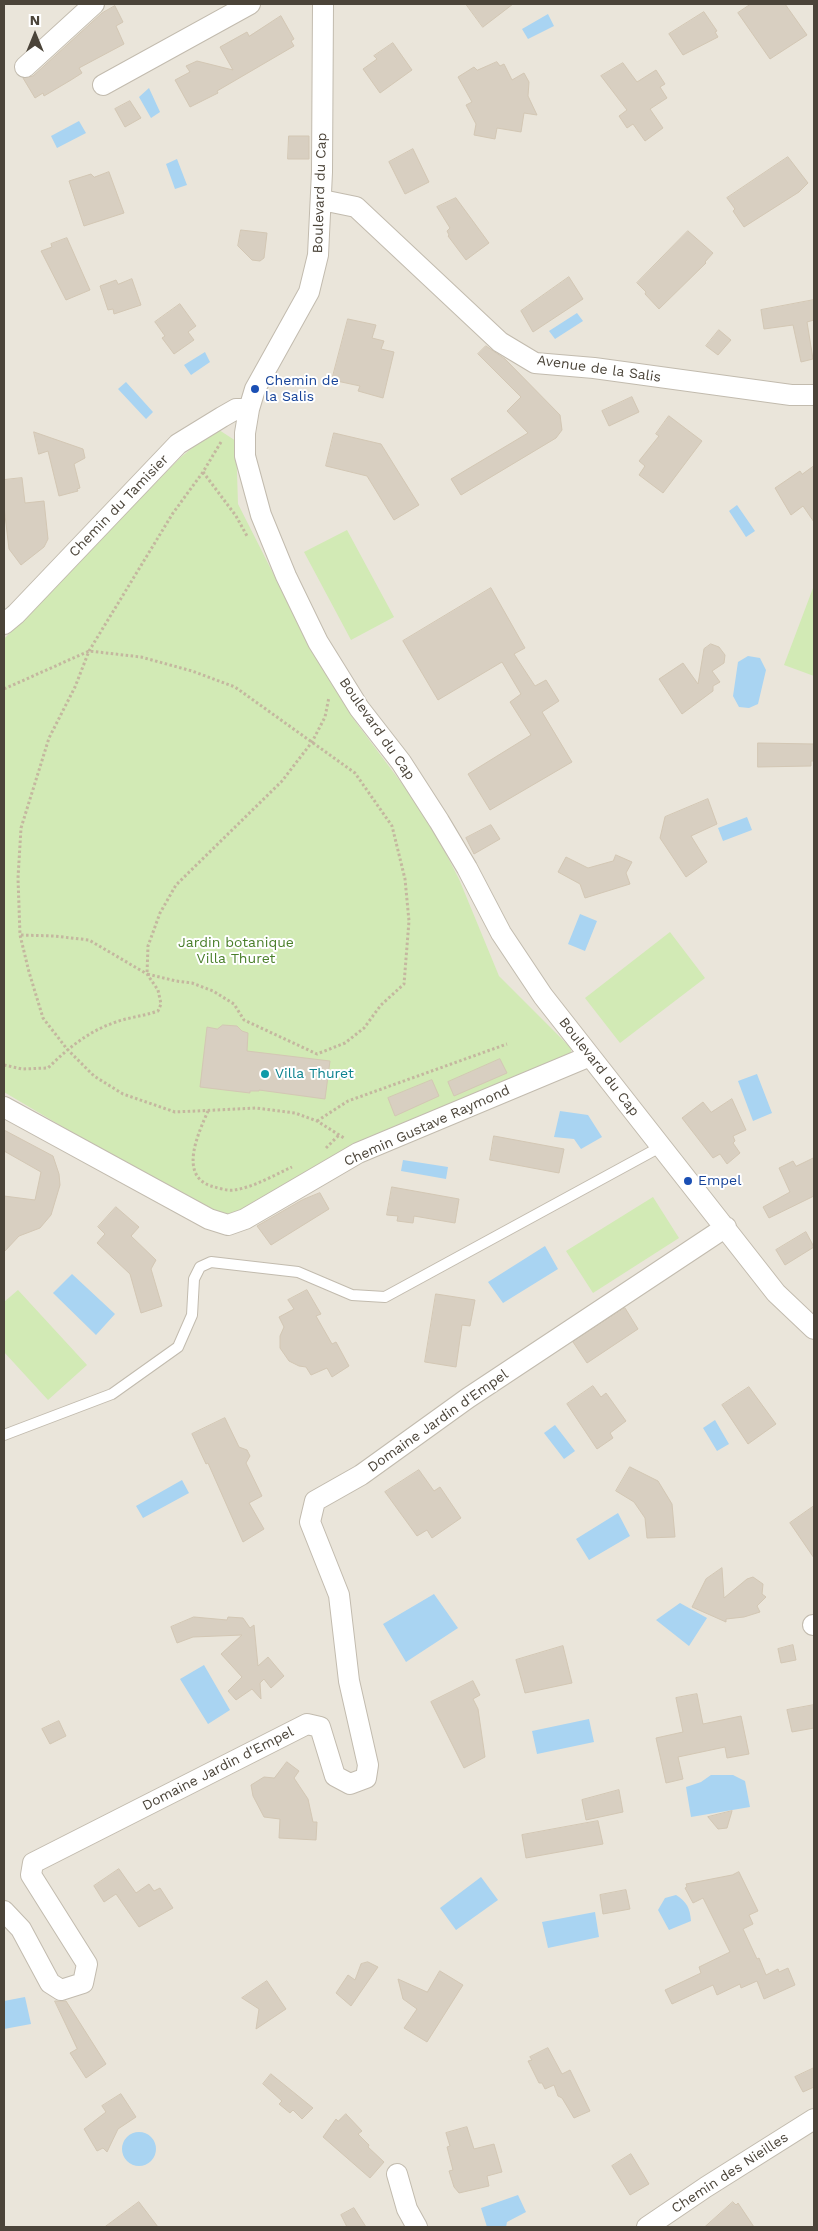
<!DOCTYPE html>
<html>
<head>
<meta charset="utf-8">
<style>
  body { margin:0 }
  #map { position:relative; width:818px; height:2231px; overflow:hidden; background:#f6f3ec; font-family:"Work Sans",sans-serif }
  canvas { display:block }
  .frame { position:absolute; inset:0; border:5px solid #4b4439; pointer-events:none }
  .north { position:absolute; left:10px; top:10px; width:50px; height:50px; -webkit-text-stroke:4px #fff; paint-order:stroke; rotate:0deg; font-size:14px; font-weight:700; line-height:20px; text-align:center; color:#4b4439 }
  .north::after { content:''; display:block; margin:auto; width:18px; height:22px; background:#4b4439; clip-path:polygon(50% 0,100% 100%,50% 72%,0 100%) }
</style>
</head>
<body>
<div id="map">
<canvas width="818" height="2231"></canvas>
<div class="frame"></div>
<div class="north">N</div>
</div>
<script>
const g = document.querySelector('canvas').getContext('2d');
g.lineJoin = 'round';
function paint(path, color) { g.fillStyle = color; g.fill(path, 'evenodd'); }
function strokePath(path, color, width, dash) { g.strokeStyle = color; g.lineWidth = width; g.lineCap = dash ? 'butt' : 'round'; g.setLineDash(dash || []); g.stroke(path); }
function label(font, color, halo, rows, align = 'center') {
  g.font = font + ' "Work Sans",sans-serif'; g.lineWidth = 4; g.setLineDash([]); g.textBaseline = 'middle'; g.strokeStyle = halo; g.fillStyle = color; for (const [text, x, y, turn = 0] of rows) {
    g.save(); g.translate(x, y); g.rotate((+turn || 0) * Math.PI / 180); g.textAlign = isNaN(turn) ? turn : align; if (halo) g.strokeText(text, 0, 0); g.fillText(text, 0, 0); g.restore();
  }
}
const residential = new Path2D(`
  M4 4H814V2227H4Z`);
const green = new Path2D(`
  M216 428 236 441 238 504 310 646 355 721 427 817 459 879 499 976 571 1048V1054L230 1217 208 1213 4 1092V639L180 458Z
  M347 530 394 617 351 640 304 552Z
  M813 588H814V676L784 665Z
  M670 932 705 978 620 1043 585 998Z
  M653 1197 679 1238 593 1293 566 1251Z
  M18 1290 87 1365 48 1400 4 1352V1302Z`);
const water = new Path2D(`
  M548 14 554 26 528 39 522 29Z
  M149 88 160 112 151 118 139 97Z
  M79 121 86 133 57 148 51 136Z
  M177 159 187 185 175 189 166 164Z
  M577 313 583 321 555 339 549 331Z
  M205 352 210 362 191 375 184 365Z
  M126 382 153 412 146 419 118 389Z
  M737 505 755 531 746 537 729 511Z
  M748 656 760 658 766 670 758 704 749 708 739 707 733 696 738 662Z
  M747 817 752 830 723 841 718 828Z
  M580 914 597 921 585 951 568 944Z
  M757 1074 772 1113 753 1121 738 1081Z
  M560 1111 588 1115 602 1137 581 1149 574 1139 554 1137Z
  M403 1160 448 1167 446 1179 401 1171Z
  M545 1246 558 1269 503 1303 488 1282Z
  M72 1274 115 1314 96 1335 53 1293Z
  M715 1420 729 1444 717 1451 703 1428Z
  M555 1425 575 1451 564 1459 544 1433Z
  M182 1480 189 1493 143 1518 136 1506Z
  M618 1513 630 1536 589 1560 576 1539Z
  M434 1594 458 1628 406 1662 383 1624Z
  M680 1603 707 1618 689 1646 656 1620Z
  M204 1665 230 1710 208 1724 180 1679Z
  M589 1719 594 1742 537 1754 532 1731Z
  M711 1775H733L745 1781 750 1807 691 1817 686 1787 701 1782Z
  M481 1877 498 1900 456 1930 440 1908Z
  M676 1895C687 1902 690 1908 691 1921L669 1930 658 1910 665 1898Z
  M595 1912 599 1937 548 1948 542 1922Z
  M25 1997 31 2024 4 2029V2001Z
  M122 2149a17 17 0 1 1 34 0a17 17 0 1 1-34 0Z
  M518 2195 526 2212 507 2222 506 2227H487L481 2208Z`);
const building = new Path2D(`
  M466 4H513L483 27Z
  M751 4H785L807 35 770 59 738 13Z
  M115 6 123 22 116 26 124 44 79 68 82 73 71 80 44 96 43 93 35 98 23 78 33 76 102 13Z
  M704 12 717 31 715 32 718 37 683 55 669 34Z
  M281 16 294 39 291 41 294 46 217 91 218 93 190 107 175 80 190 72 186 66 197 61 233 70 220 47 247 32 249 36Z
  M393 43 412 70 380 93 363 69 377 59 374 56Z
  M497 62 500 66 504 64 512 80 524 73 529 82 528 96 537 115 524 113 521 132 497 128 495 139 474 135 476 124 466 105 472 102 458 77 474 67 477 70Z
  M623 63 637 82 656 70 665 84 660 87 667 98 650 109 663 128 645 141 633 124 627 128 619 116 627 110 601 76Z
  M130 101 141 118 125 127 115 109Z
  M289 136H309V159H288Z
  M413 149 429 182 405 194 389 162Z
  M788 157 808 183 799 192 744 227 733 211 735 209 727 198Z
  M109 172 124 213 84 226 69 181 91 174 94 177Z
  M456 198 489 243 466 260 448 236 449 235 447 231 450 228 437 207Z
  M241 230 267 233 264 258 260 261 252 260 238 246Z
  M688 231 713 253 705 262 706 263 659 309 645 294 646 292 637 283Z
  M67 238 90 290 66 300 41 251 52 247 51 244Z
  M569 277 583 299 533 332 521 311Z
  M132 279 141 305 114 314 113 309 108 310 100 286 116 280 118 284Z
  M814 300V320L807 322 813 359 801 362 793 325 764 329 761 310Z
  M180 304 196 326 188 332 194 340 174 354 162 338 165 336 155 322Z
  M348 319 376 325 372 338 384 341 381 349 394 352 383 398 358 391 360 386 332 380Z
  M719 330 731 340 718 355 706 346Z
  M486 346 505 359 560 415 562 430 556 438 461 495 451 479 528 433 507 411 521 397 478 354Z
  M632 397 639 412 609 426 602 411Z
  M669 416 702 441 663 493 639 475 645 466 639 461 659 436 656 434Z
  M34 432 83 449 85 458 74 464 80 488 77 489 78 491 59 496 48 451 39 454Z
  M334 433 381 444 419 505 394 520 367 476 326 466Z
  M814 466V522L803 506 791 515 775 488 800 471 802 474Z
  M22 478 25 503 44 501 48 539 44 547 21 565 9 549 4 507V480Z
  M491 588 525 648 514 654 535 686 546 680 559 701 542 712 572 762 490 810 468 774 531 735 510 702 521 694 502 662 438 700 403 641Z
  M711 644 719 647 725 655 724 663 712 671 720 682 713 686V691L682 714 659 679 683 663 698 684 704 649Z
  M758 743 814 744V761H811V766L758 767Z
  M708 799 717 824 691 836 707 862 686 877 660 838 665 817Z
  M491 825 500 839 474 854 466 838Z
  M616 855 632 862 626 873 630 884 585 898 580 884 558 872 566 857 588 868 613 861Z
  M223 1025 237 1026 242 1031 248 1033 247 1051 330 1061 325 1099 259 1090V1091H250V1093L200 1087 207 1027 217 1029Z
  M500 1059 507 1073 454 1096 448 1082Z
  M432 1080 439 1096 395 1116 388 1098Z
  M732 1099 746 1130 733 1136 735 1141 733 1143 740 1153 727 1164 720 1154 713 1158 682 1118 703 1102 711 1112Z
  M4 1130 53 1156 59 1174 60 1185 51 1215 40 1228 19 1236 4 1252V1196L35 1200 41 1172 4 1151Z
  M494 1136 564 1149 559 1173 490 1160Z
  M814 1158V1196L769 1218 763 1207 790 1192 779 1168 793 1161 796 1166Z
  M392 1187 459 1199 455 1223 414 1216 413 1223 397 1221 398 1216 387 1215Z
  M320 1193 329 1209 271 1245 257 1226 302 1200Z
  M116 1207 139 1227 131 1236 156 1260 151 1269 162 1306 141 1313 130 1274 97 1243 105 1234 98 1227Z
  M806 1232 814 1247 785 1265 776 1250Z
  M307 1290 321 1314 316 1316 332 1344 336 1342 349 1366 332 1377 327 1368 311 1375 306 1367 299 1366 289 1361 280 1348V1336L284 1327 279 1317 294 1309 288 1300Z
  M436 1294 475 1300 470 1326 462 1325 456 1367 425 1362Z
  M625 1308 638 1329 587 1363 573 1342Z
  M593 1386 601 1397 606 1393 626 1421 610 1433 613 1438 597 1449 567 1404Z
  M749 1387 776 1424 748 1444 722 1405Z
  M225 1418 239 1447 247 1450 250 1456 246 1463 262 1496 249 1503 264 1529 243 1542 208 1463 206 1464 192 1434Z
  M630 1467 658 1481 672 1504 675 1537 647 1538 645 1518 634 1502 616 1491Z
  M419 1470 434 1491 440 1487 461 1518 432 1538 427 1530 417 1536 385 1492Z
  M814 1506V1558L790 1523Z
  M722 1568 724 1598 747 1579 753 1577 763 1584 762 1594 766 1597 757 1606 760 1612 744 1617 726 1619V1622L692 1607 706 1579Z
  M194 1617 227 1620 228 1617 243 1618 250 1628 254 1625 258 1666 268 1657 284 1676 271 1688 264 1679 260 1683 261 1699 252 1689 236 1700 228 1691 242 1677 221 1654 242 1635 193 1637 177 1643 171 1627Z
  M793 1645 796 1660 781 1663 778 1649Z
  M563 1646 572 1683 525 1693 516 1660Z
  M473 1681 480 1695 473 1699 478 1709 485 1757 464 1768 431 1702Z
  M697 1694 703 1724 741 1716 749 1754 727 1758 725 1747 678 1757 683 1779 666 1783 656 1738 683 1732 676 1698Z
  M814 1705V1728L792 1732 787 1710Z
  M59 1721 66 1736 50 1744 42 1729Z
  M287 1762 299 1771 294 1778 308 1799 313 1822H317L316 1840 279 1838 280 1819 264 1817 253 1796 251 1785 264 1777 274 1778Z
  M619 1790 623 1812 586 1820 582 1800Z
  M732 1811 727 1828 718 1829 708 1817Z
  M598 1821 603 1844 526 1858 522 1835Z
  M119 1869 136 1893 149 1884 154 1891 160 1888 173 1908 139 1927 116 1894 104 1902 94 1886Z
  M739 1872 758 1911 749 1915 753 1924 743 1929 757 1959 759 1958 766 1975 778 1969 779 1972 788 1968 795 1985 764 1999 757 1981 741 1988 740 1984 717 1995 713 1985 672 2004 665 1990 701 1973 699 1967 730 1952 703 1898 693 1903 685 1888 687 1887 686 1884 732 1875Z
  M626 1890 630 1909 603 1914 600 1895Z
  M368 1962 378 1967 351 2006 336 1993 348 1975 355 1980 361 1964Z
  M440 1971 463 1985 427 2042 404 2028 417 2009 403 1999 398 1979 427 1992Z
  M267 1981 286 2009 256 2029 259 2009 242 1998Z
  M55 2001H66L106 2064 86 2078 70 2053 77 2049Z
  M548 2048 562 2074 570 2070 590 2111 574 2118 562 2098 558 2096 554 2085 545 2089 542 2083H539L528 2061 532 2060 530 2057Z
  M814 2068V2087L803 2092 795 2077Z
  M271 2074 313 2108 302 2119 293 2110 290 2113 279 2104 282 2101 263 2084Z
  M121 2094 136 2117 118 2129 107 2152 103 2148 97 2151 84 2129 106 2112 102 2106Z
  M346 2114 362 2131 358 2134 369 2145 368 2147 384 2162 370 2178 323 2137 336 2119 338 2121Z
  M467 2127 474 2149 494 2144 502 2172 487 2176 489 2186 459 2193 454 2187 449 2171 453 2170 447 2147 450 2146 446 2133Z
  M631 2154 649 2184 630 2195 612 2166Z
  M139 2202 158 2227H105Z
  M733 2202 736 2205 738 2203 754 2227H705Z
  M354 2208 366 2227H347L341 2215Z`);
const path = new Path2D(`
  M221 442 203 472 173 513 89 651 75 687 49 738 21 828 18 878 20 935 29 972 43 1018 67 1049 94 1076 123 1094 175 1112 256 1108 295 1113 317 1121 344 1138
  M203 472 236 516 247 536
  M4 689 89 651 141 657 192 671 235 687 355 773 392 826 405 879 409 921 404 984 381 1005 364 1028 345 1043 317 1054 244 1020 234 1004 213 991 192 983 176 981 147 974 148 946 160 913 176 885 282 781 312 742 325 717 329 697
  M4 1065 22 1069 48 1068C68 1048 89 1031 116 1022 130 1017 144 1016 158 1011L161 1004 158 990 147 974 89 940 54 936 20 935
  M208 1111C199 1132 178 1175 211 1186 218 1188 227 1191 234 1190 255 1187 274 1175 292 1167
  M317 1121 348 1101 507 1044
  M326 1148 340 1134`);
const lane = new Path2D(`
  M4 1435 112 1394 178 1347 192 1315 194 1279 200 1267 211 1262 298 1272 352 1295 385 1297 662 1146`);
const street = new Path2D(`
  M323 4 322 172 318 255 309 292 255 389 249 409 245 433V456L261 515 286 576 318 642 359 708 401 762 439 821 467 868 501 933 543 996 776 1293 814 1329
  M25 67 94 4
  M103 85 250 4
  M322 200 356 207 500 342 535 363 594 368 791 395H814
  M4 624 16 614 178 444 222 417 236 409H249
  M4 1107 209 1219 228 1225 245 1219 358 1153 590 1056
  M813 1625H814
  M4 1911 21 1929 50 1983 61 1990 83 1983 87 1964 31 1875 33 1863 307 1724 320 1727 335 1776 350 1784 366 1778 368 1765 349 1681 339 1595 310 1522 315 1501 361 1475 468 1398 726 1227
  M397 2174 407 2209 417 2227
  M647 2227 706 2187 814 2119`);
const markers = [
  [255,389,5,"#1a4fb4"],
  [265,1074,5,"#0f9aa8"],
  [688,1181,5,"#1a4fb4"]
];
const streetNames = [
  ["Boulevard du Cap",320,193,-88],
  ["Avenue de la Salis",599,369,8],
  ["Chemin du Tamisier",119,506,-46],
  ["Boulevard du Cap",377,729,55],
  ["Boulevard du Cap",599,1067,52],
  ["Chemin Gustave Raymond",427,1126,-24],
  ["Domaine Jardin d'Empel",438,1421,-35],
  ["Domaine Jardin d'Empel",218,1769,-27],
  ["Chemin des Nieilles",730,2173,-33]
];
const transitNames = [
  ["Chemin de",265,381],
  ["la Salis",265,397],
  ["Empel",698,1181]
];
const parkNames = [
  ["Jardin botanique",236,943],
  ["Villa Thuret",236,959]
];
const cultureNames = [
  ["Villa Thuret",275,1074]
];
paint(residential, '#eae5da');
paint(green, '#d2eab5');
paint(water, '#a9d4f2');
paint(building, '#d8cfc1');
strokePath(building, '#d3c7b4', 1);
strokePath(lane, '#c2bbae', 12);
strokePath(street, '#c2bbae', 22);
strokePath(path, '#c4b79f', 3, [2.5, 2.5]);
strokePath(lane, '#fff', 10);
strokePath(street, '#fff', 20);
for (const [x, y, r, color] of markers) { const dot = new Path2D(); dot.arc(x, y, r, 0, 2 * Math.PI); g.fillStyle = color; g.fill(dot); strokePath(dot, '#fff', 2); }
label('14px', '#4b4439', '#fff', streetNames);
label('14px', '#164399', '#fff', transitNames, 'left');
label('14px', '#4a7f2a', '#fff', parkNames);
label('14px', '#0d838f', '#fff', cultureNames, 'left');
</script>
</body>
</html>
